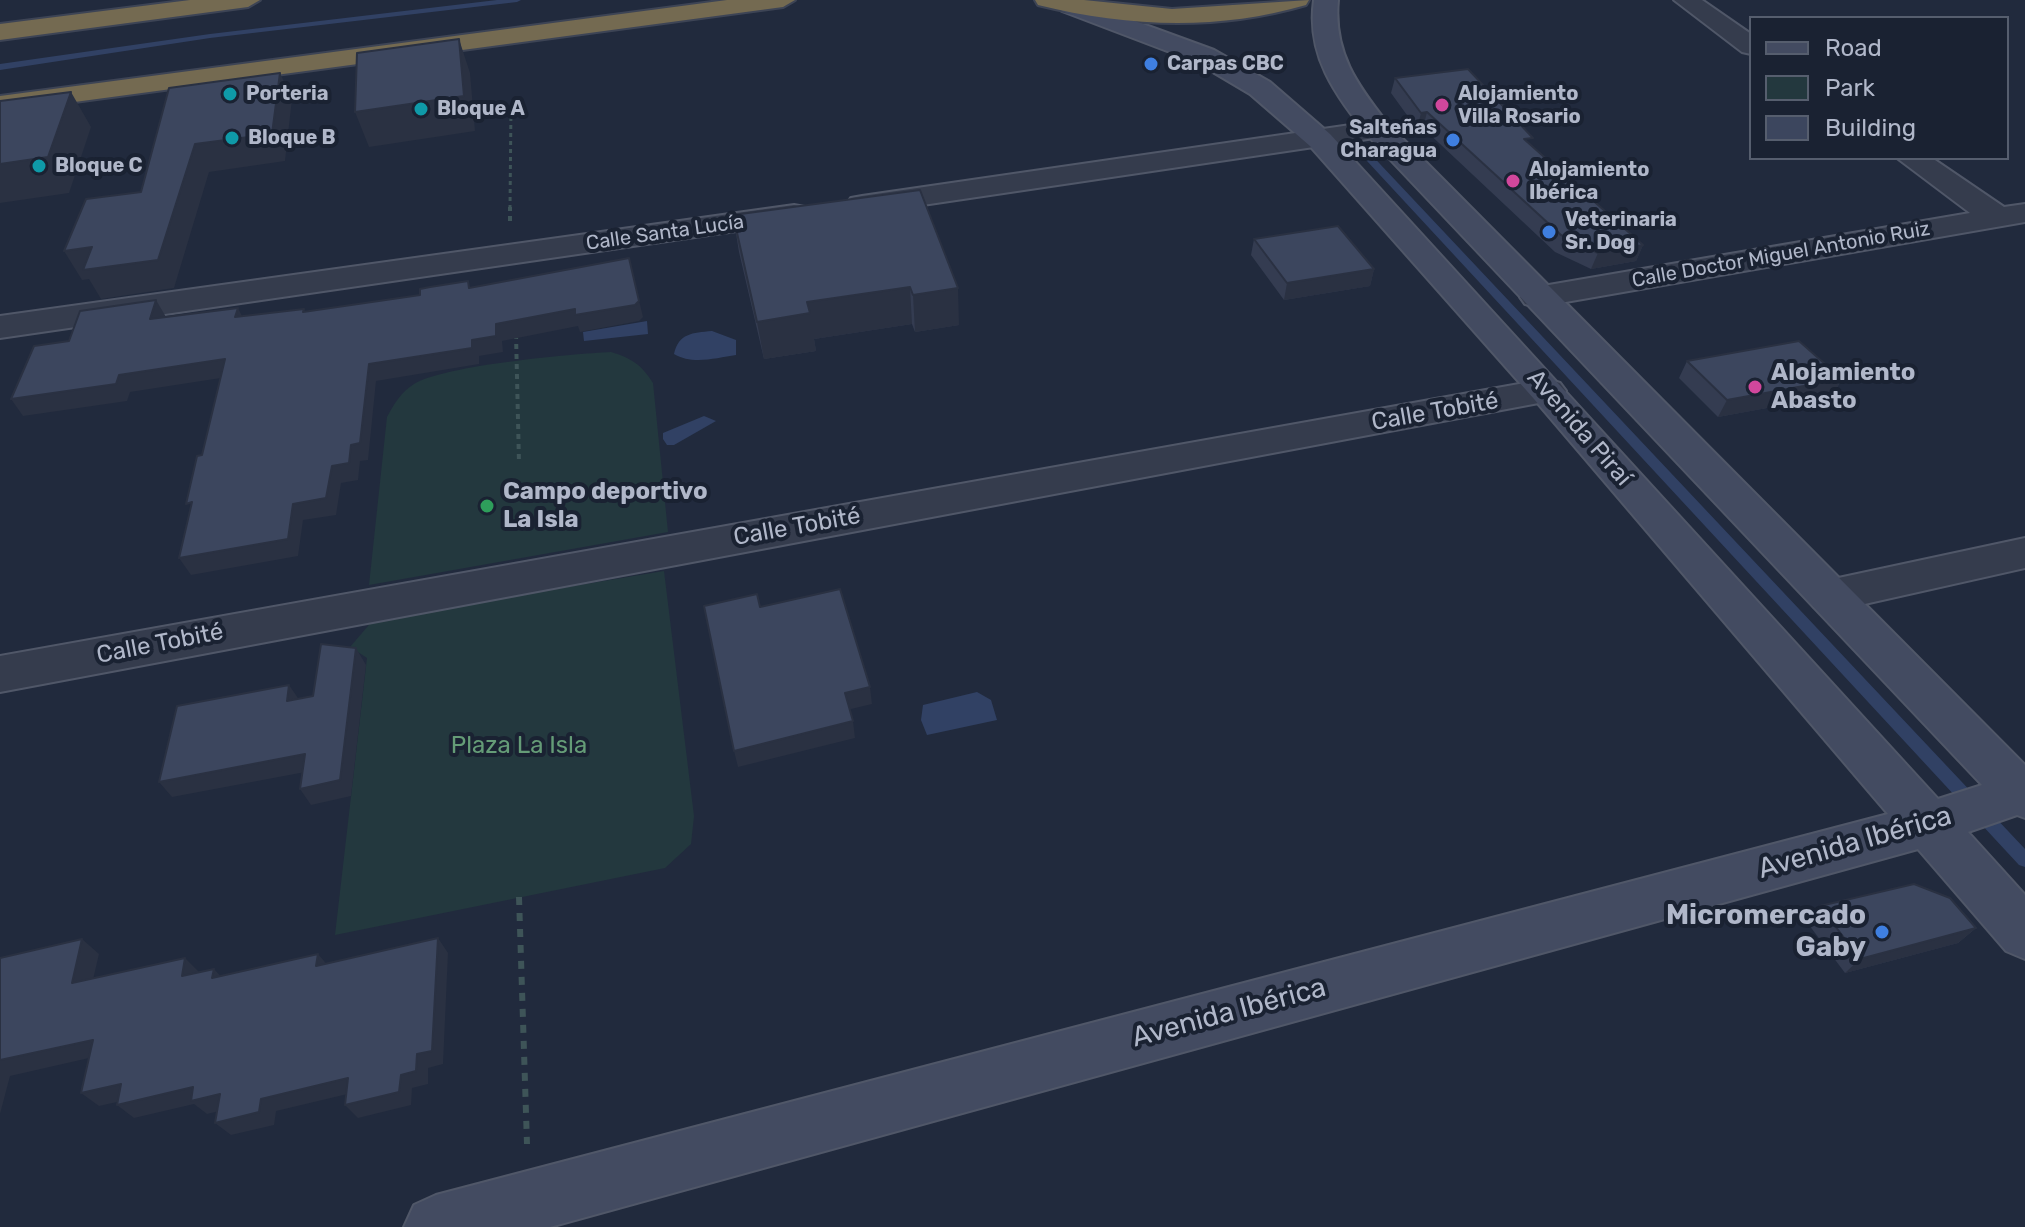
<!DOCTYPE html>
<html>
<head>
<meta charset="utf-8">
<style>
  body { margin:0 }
  #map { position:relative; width:2025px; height:1227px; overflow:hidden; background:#212a3d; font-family:Rubik,sans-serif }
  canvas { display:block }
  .legend { position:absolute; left:1749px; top:16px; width:260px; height:144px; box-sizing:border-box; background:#1a2232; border:2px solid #565e6e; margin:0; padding:10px 14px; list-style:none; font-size:24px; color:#b0b7c9 }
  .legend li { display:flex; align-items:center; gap:16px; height:40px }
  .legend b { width:40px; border:2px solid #565e6e }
</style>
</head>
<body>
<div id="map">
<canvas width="2025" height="1227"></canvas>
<ul class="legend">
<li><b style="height:10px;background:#434b61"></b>Road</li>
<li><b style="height:22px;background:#23383e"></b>Park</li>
<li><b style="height:22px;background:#3c465e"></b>Building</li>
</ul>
</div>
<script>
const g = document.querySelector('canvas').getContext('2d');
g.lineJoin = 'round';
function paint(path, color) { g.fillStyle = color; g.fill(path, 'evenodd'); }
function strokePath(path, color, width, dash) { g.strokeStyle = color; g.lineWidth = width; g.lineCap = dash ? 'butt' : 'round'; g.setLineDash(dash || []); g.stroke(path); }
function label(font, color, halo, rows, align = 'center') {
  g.font = font + ' Rubik,sans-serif'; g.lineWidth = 8; g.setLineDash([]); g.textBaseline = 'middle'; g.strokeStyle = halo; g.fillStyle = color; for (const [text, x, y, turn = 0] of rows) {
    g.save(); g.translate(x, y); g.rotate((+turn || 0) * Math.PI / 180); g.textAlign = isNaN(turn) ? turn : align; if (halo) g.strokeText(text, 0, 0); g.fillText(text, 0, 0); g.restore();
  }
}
const green = new Path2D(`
  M611 352C631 358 642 365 653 383L668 532 369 585 387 417C394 404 401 392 414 384 446 365 571 354 611 352Z
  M664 571 694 816 691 844 665 868 335 935 367 658 350 647 374 619Z`);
const water = new Path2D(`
  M647 321 648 334 584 341 583 332Z
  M712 331 736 340V355C716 358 692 365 674 354 679 333 692 333 712 331Z
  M704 416 716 421 674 445H667L663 439V433Z
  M977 692 991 700 997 720 927 735 921 720 923 705Z`);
const stream = new Path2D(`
  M497 0H521L517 2 210 38 0 70V64L210 34Z
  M1345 129 1348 130 2025 849V867L2019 865 1342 134 1340 132Z`);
const pathFar2 = new Path2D(`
  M510 209 511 106`);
const pathFar1 = new Path2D(`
  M510 221V207
  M516 334 519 463`);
const path = new Path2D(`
  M519 897 527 1144`);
const street = new Path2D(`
  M1674 0H1702L1751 34V54L1742 52Z
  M1378 121 1388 124 1392 130 1388 136 862 214 851 212 846 205 851 198 862 196Z
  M1897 158H1932L2004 207 2025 204V222L1537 307 1525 304 1520 297 1525 290 1537 287 1970 213Z
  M794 205 805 207 810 214 805 221 0 338V316Z
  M1547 379 1560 383 1566 391 1560 399 0 692V656Z
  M2025 538V568L1829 612 1814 607 1807 596 1814 585 1829 580Z`);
const secondary = new Path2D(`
  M1314 0H1338C1333 52 1357 85 1388 124L2025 765V818L2017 815 1968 832 2025 895V959L2006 951 1918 849 550 1227H404L414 1205 436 1195 1888 814 1534 399 1310 146 1250 94 1196 62 1062 11 1059 6 1062 1H1080L1214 50 1270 82 1330 134 1938 799 1982 785 1368 136C1335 94 1306 56 1314 0Z`);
const highway = new Path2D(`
  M190 0H260L248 7 0 40V24Z
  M727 0H795L783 7 0 112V96Z
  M1035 0H1084L1172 9 1309 0 1306 5C1217 31 1127 27 1038 5Z`);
const wall = new Path2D(`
  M1395 78 1531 145 1643 245 1636 261 1591 269 1555 252 1423 128 1417 129 1391 93Z
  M920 190 959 325 915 332 912 324 814 339 816 351 764 359 739 252 733 215Z
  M1254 239 1374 269 1370 286 1284 300 1251 255Z
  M1687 361 1842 379 1832 396 1718 417 1679 378Z
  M1820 906 1976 928 1958 943 1845 973 1806 921Z`);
const shadedWall = new Path2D(`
  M459 39 470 73 475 131 369 147 355 112Z
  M280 73 292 99 285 161 209 172 174 288 101 299 89 279 82 280 64 251 92 247 195 144Z
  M71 92 91 127 69 193 0 203V164Z
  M1427 112 1423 128 1417 129 1421 113Z
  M1643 245 1636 261 1591 269 1598 253Z
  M629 258 643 317 639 321 580 332 578 326 502 341 503 352 479 356V364L376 381 368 460 360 461 358 480 341 483 336 515 303 520 298 556 191 575 179 558 293 504 332 466 351 445 369 364 472 340 496 324Z
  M1374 269 1370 286 1284 300 1287 283Z
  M910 287 912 324 814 339 816 351 764 359 757 322 807 302Z
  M958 288 959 325 915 332 913 295Z
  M156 300 166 317 150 319Z
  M238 308 246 324 235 317Z
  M225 359 234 376 130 392 127 401 23 416 11 399 119 375Z
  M1842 379 1832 396 1718 417 1727 400Z
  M356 648 366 665 351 796 311 805 300 789Z
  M289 685 300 701H287Z
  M870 687 872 704 847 710 845 693Z
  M853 721 855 738 738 767 734 751Z
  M305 754 316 770 172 797 159 782Z
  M1976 928 1958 943 1845 973 1860 959Z
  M438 938 448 953 443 1064 428 1068V1084L412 1088 411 1105 358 1118 345 1105 401 1075 417 1054Z
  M82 939 99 954 89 997 72 983Z
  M318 954 330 968 316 966Z
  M185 958 200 973 182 976Z
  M214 969 228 984 212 978Z
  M93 1040 111 1053 10 1076 0 1114V1060Z
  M348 1078 360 1091 276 1111 274 1125 231 1135 215 1123 261 1099Z
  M121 1084 139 1097 99 1106 81 1093Z
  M193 1087 220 1094 236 1107 207 1114 194 1104 134 1118 117 1105Z`);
const building = new Path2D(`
  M459 39 464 96 355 112 357 53Z
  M1468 69 1533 138 1524 139 1643 245 1598 253 1561 235 1427 112 1421 113 1395 78Z
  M280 73 272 134 195 144 158 260 83 270 92 247 64 251 86 199 141 192 169 88Z
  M71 92 48 157 0 164V101Z
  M920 190 958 288 913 295 910 287 807 302 810 313 757 322 733 215Z
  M1338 226 1374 269 1287 283 1254 239Z
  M629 258 639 301 635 305 575 315V309L496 324V336L472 340V348L369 364 360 443 351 445 349 463 332 466 326 498 293 504 288 539 179 558 192 502 186 504 197 456 202 455 225 359 119 375 116 384 11 399 34 346 69 341 80 311 156 300 150 319 238 308 235 317 304 309 303 312 420 295V289L430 287 468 281 469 288Z
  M1799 341 1842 379 1727 400 1687 361Z
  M840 589 870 687 845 693 853 721 734 751 704 606 757 594 760 607Z
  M321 644 356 648 340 780 300 789 305 754 159 782 177 706 289 685 287 701 313 696Z
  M1914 884 1950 898 1976 928 1860 959 1820 906Z
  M438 938 432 1051 417 1054 416 1071 401 1075 399 1092 345 1105 348 1078 261 1099 259 1112 215 1123 220 1094 191 1101 193 1087 117 1105 121 1084 81 1093 93 1040 0 1060V958L82 939 72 983 185 958 182 976 214 969 212 978 318 954 316 966Z`);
const markers = [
  [1151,64,8,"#3f7fe0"],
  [230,94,8,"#0f9aa8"],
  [1442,105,8,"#d1479c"],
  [421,109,8,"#0f9aa8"],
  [232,138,8,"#0f9aa8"],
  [1453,140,8,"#3f7fe0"],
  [39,166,8,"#0f9aa8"],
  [1513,181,8,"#d1479c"],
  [1549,232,8,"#3f7fe0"],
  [1755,387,8,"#d1479c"],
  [487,506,8,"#2e9e5b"],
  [1882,932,8,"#3f7fe0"]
];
const farPoinames = [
  ["Carpas CBC",1167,64],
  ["Porteria",246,94],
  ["Alojamiento",1458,94],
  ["Villa Rosario",1458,117],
  ["Bloque A",437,109],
  ["Salteñas",1437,128,"right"],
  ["Charagua",1437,151,"right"],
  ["Bloque B",248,138],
  ["Bloque C",55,166],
  ["Alojamiento",1529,170],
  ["Ibérica",1529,193],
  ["Veterinaria",1565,220],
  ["Sr. Dog",1565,243]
];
const farStreetnames = [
  ["Calle Santa Lucía",665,233,-8],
  ["Calle Doctor Miguel Antonio Ruiz",1781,255,-10]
];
const poiNames = [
  ["Alojamiento",1771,373],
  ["Abasto",1771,401],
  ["Campo deportivo",503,492],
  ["La Isla",503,520]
];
const streetNames = [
  ["Calle Tobité",1435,412,-10],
  ["Avenida Piraí",1579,428,49],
  ["Calle Tobité",797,527,-10],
  ["Calle Tobité",160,644,-11]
];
const parkNames = [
  ["Plaza La Isla",519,746]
];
const nearStreetnames = [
  ["Avenida Ibérica",1855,843,-16],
  ["Avenida Ibérica",1229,1013,-15]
];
const nearPoinames = [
  ["Micromercado",1866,916],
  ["Gaby",1866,948]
];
paint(green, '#23383e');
paint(water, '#314164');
paint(stream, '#314164');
strokePath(street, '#505768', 4);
strokePath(secondary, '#505768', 4);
strokePath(highway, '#3d4455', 4);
strokePath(pathFar2, '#3e5458', 3, [4, 4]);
strokePath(pathFar1, '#3e5458', 4, [5, 5]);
strokePath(path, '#3e5458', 6, [8, 8]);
paint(street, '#353c4d');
paint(secondary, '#434b61');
paint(highway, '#746a51');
paint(wall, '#343c51');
paint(shadedWall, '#2a3142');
paint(building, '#3c465e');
strokePath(building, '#2a3142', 2);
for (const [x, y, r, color] of markers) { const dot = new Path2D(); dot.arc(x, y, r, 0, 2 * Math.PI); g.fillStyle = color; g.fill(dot); strokePath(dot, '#1a2232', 3); }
label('bold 20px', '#b0b7c9', '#1a2232', farPoinames, 'left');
label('20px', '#b0b7c9', '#1a2232', farStreetnames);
label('bold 24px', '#b0b7c9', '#1a2232', poiNames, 'left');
label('24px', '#b0b7c9', '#1a2232', streetNames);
label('24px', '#659c77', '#1a2232', parkNames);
label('28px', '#b0b7c9', '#1a2232', nearStreetnames);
label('bold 28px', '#b0b7c9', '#1a2232', nearPoinames, 'right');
</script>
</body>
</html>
